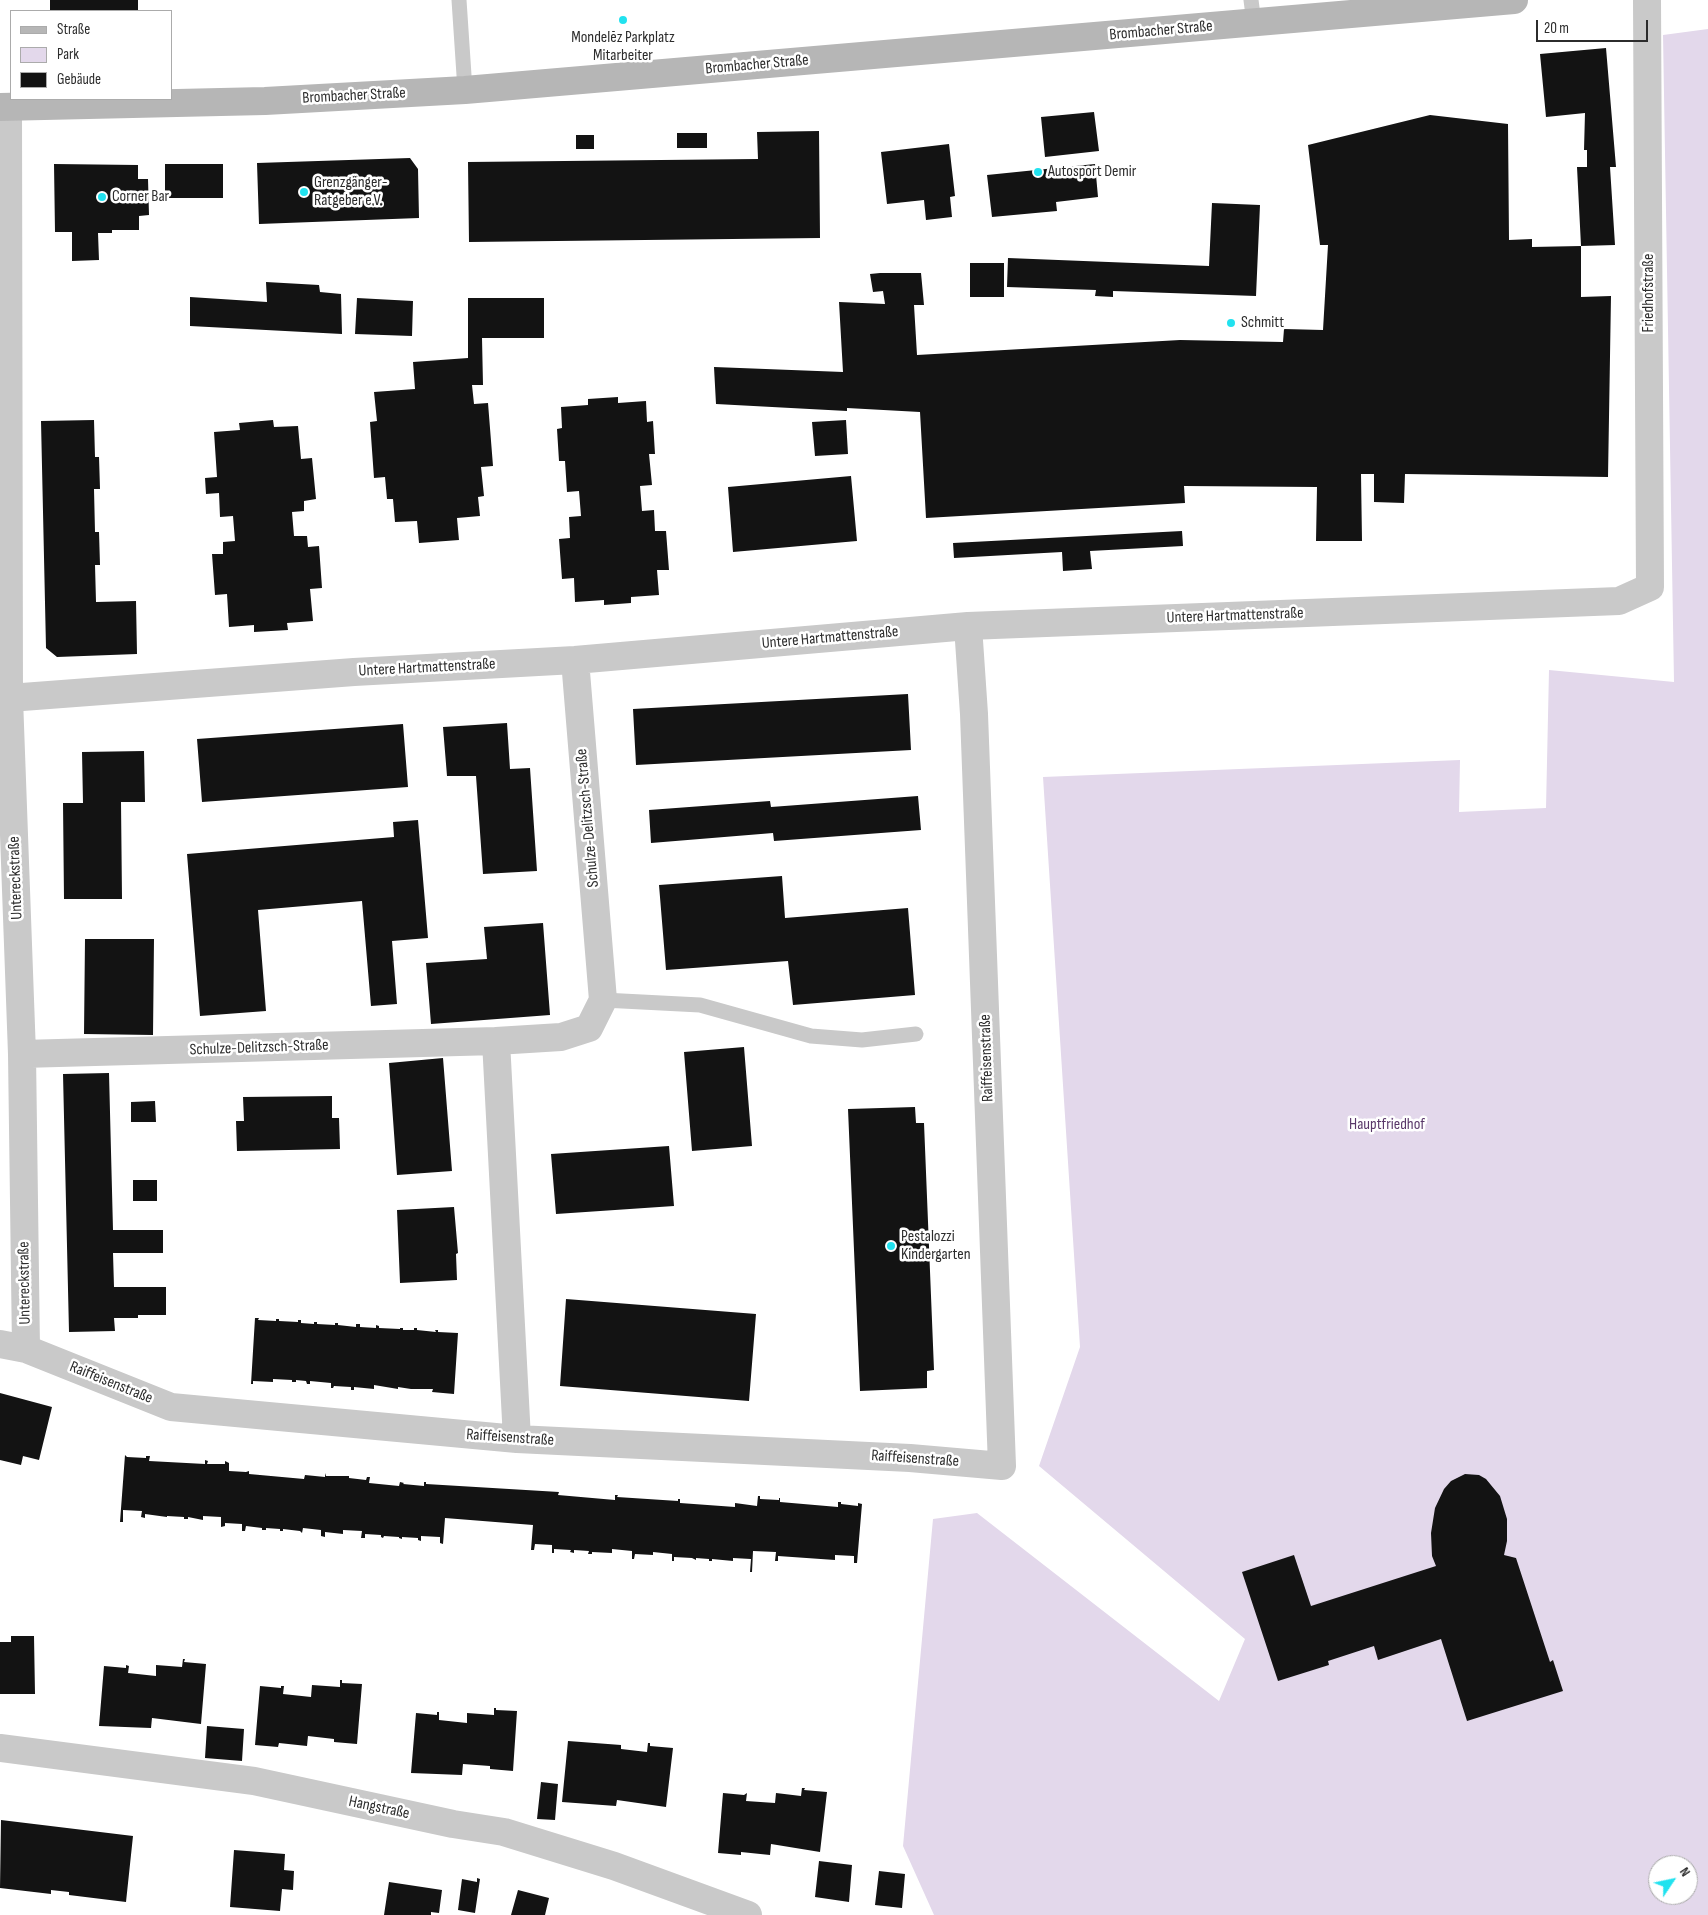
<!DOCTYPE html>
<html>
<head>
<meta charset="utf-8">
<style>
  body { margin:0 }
  #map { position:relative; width:1708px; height:1915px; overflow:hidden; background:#fff; font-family:"Sofia Sans Condensed",sans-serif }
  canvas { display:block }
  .legend { position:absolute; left:10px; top:10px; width:162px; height:90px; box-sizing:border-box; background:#fff; border:1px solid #ababab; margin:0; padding:6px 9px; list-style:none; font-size:15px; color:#2c2c2c }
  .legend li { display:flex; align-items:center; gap:10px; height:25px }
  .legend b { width:25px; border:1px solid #ababab }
  .north { position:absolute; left:1648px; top:1855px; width:50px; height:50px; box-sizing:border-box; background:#fff; border:1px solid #ababab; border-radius:50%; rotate:56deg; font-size:14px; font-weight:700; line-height:20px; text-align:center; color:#2c2c2c }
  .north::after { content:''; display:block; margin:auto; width:18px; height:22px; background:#21e2ef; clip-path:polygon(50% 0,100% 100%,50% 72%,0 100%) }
  .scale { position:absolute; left:1536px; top:20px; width:112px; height:22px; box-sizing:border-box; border:2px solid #2c2c2c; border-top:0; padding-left:6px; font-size:15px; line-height:18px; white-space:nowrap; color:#2c2c2c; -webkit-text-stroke:4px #fff; paint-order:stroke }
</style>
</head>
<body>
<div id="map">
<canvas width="1708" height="1915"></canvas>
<ul class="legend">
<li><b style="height:6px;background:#b6b6b6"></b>Straße</li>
<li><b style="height:14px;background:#e3d8eb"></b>Park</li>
<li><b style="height:14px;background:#131313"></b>Gebäude</li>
</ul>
<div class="north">N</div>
<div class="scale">20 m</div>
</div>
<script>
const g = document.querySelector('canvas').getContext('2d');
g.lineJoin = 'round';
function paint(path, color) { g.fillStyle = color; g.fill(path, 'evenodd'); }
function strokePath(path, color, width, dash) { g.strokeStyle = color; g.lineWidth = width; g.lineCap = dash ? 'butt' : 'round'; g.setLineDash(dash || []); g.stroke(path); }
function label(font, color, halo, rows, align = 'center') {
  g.font = font + ' "Sofia Sans Condensed",sans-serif'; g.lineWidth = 5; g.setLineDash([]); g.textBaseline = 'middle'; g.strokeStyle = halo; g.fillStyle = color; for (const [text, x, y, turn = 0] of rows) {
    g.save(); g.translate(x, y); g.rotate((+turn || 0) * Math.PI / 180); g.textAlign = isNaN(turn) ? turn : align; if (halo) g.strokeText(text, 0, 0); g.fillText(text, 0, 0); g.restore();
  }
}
const green = new Path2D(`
  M1708 29V1915H934L903 1846 933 1519 977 1513 1219 1701 1245 1639 1039 1466 1080 1347 1043 777 1460 760 1459 812 1546 808 1549 670 1674 682 1663 35ZM1658 1865H1688V1895H1658Z`);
const building = new Path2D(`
  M50 0H138V11H50Z
  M1606 48 1616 167H1610L1615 245 1581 246 1577 167H1587V150H1584L1585 113 1546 117 1540 54Z
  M1094 112 1099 151 1045 157 1041 117Z
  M1430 115 1508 124 1509 240 1532 239V247L1581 246V297L1611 296 1608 477 1405 474 1404 503 1374 502V474H1361L1362 541H1316L1317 487 1184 486 1185 503 926 518 920 412 847 408V411L716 404 714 367 843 372 839 302 885 304 883 291 873 292 870 274 880 273H921L924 305H914L917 355 1180 340 1283 342 1284 329 1323 330 1328 245H1320L1308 145Z
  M819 131 820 238 469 242 468 162 758 159 757 132Z
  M677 133H707V148H677Z
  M576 135H594V149H576Z
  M949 144 955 196 950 197 952 217 926 220 924 200 887 204 881 152Z
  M410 158 418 169 419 218 259 224 257 163Z
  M54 164 138 165V179H148L149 215 139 216V230H112V233H98L99 260 72 261V232H55Z
  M165 164H223V198H165Z
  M1095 164 1098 197 1056 202 1057 211 992 217 987 175Z
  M1212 203 1260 205 1256 296 1113 291V297L1095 296 1096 290 1007 287 1008 258 1209 266Z
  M970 263H1004V297H970Z
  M266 282 319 285 320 292 341 294 342 334 190 326V297L267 302Z
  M357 298 413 301 412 336 355 334Z
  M468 298H544V338H482L483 385H472L474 404 488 403 493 466 481 467 484 496 478 497 480 516 457 518 459 540 419 543 417 521 395 522 393 499H387L385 477 374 478 370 422 377 421 374 392 415 389 413 362 468 358Z
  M618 397V403L646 401 647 422 653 421 655 454H649L652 485 640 486 642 511 654 510 655 531H666L669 570H657L659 595 631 597V603L604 605V600L575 602 574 578 562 579 559 539 570 538 569 517 581 516 579 491 567 492 565 461H559L557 429 562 428 561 407 588 405V399Z
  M94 420 95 457H99L100 489H94L95 532H99L100 565H95L96 602 136 601 137 654 57 657 46 648 41 421Z
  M273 420 274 427 298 426 301 459 312 458 316 499 304 501V511L292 512 294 536H307L308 547 319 546 322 588 310 589 313 621 287 623 288 630 254 632V625L229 627 227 594 215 595 212 554H223V542L235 541 233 516 220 517 219 493 206 494 205 478 217 477 214 432 240 430 239 423Z
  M846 420 848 454 815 456 812 422Z
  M851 476 857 541 733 552 728 487Z
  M1182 531 1183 546 1090 551 1092 569 1063 571 1062 552 954 558 953 543Z
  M908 694 911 750 636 765 633 709Z
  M507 723 510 769 530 768 537 871 483 874 476 776H447L443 727Z
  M403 724 408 787 202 802 197 739Z
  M144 751 145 802H121L122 899H64L63 803H83L82 752Z
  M918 796 921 830 774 841 773 833 651 843 649 810 770 801 771 807Z
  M418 820 428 938 392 941 397 1004 371 1006 362 901 258 910 266 1011 200 1016 187 854 394 837 393 822Z
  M782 876 785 918 908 908 915 995 793 1005 788 961 666 970 659 885Z
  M543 923 550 1015 431 1024 426 963 487 959 484 927Z
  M85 939H154L153 1035 84 1034Z
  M744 1047 752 1146 692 1151 684 1052Z
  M443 1058 452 1171 397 1175 389 1063Z
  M109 1073 113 1230H163V1253H113L114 1287H166V1315H138V1318H114L115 1331 69 1332 63 1074Z
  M332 1096V1118H339L340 1149 237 1151 236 1121H244L243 1097Z
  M155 1101 156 1122H131V1102Z
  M915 1107 916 1123H924L934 1370 927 1371V1388L860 1391 848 1109Z
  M669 1146 674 1206 556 1214 551 1154Z
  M133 1180H157V1201H133Z
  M454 1207 458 1253 456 1254 457 1280 400 1283 397 1210Z
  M566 1299 756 1314 749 1401 560 1386Z
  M255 1318H259L258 1320 276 1321V1319H279V1321L298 1322V1320H301V1323L314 1324V1322H317V1324L335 1325V1323H338V1325L356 1327V1324H360V1327L376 1328V1325L379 1326V1328L400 1329V1328H403V1330H414V1328H417V1330L436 1332 435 1330H438V1332L458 1333 454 1394 432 1392 433 1389H411L398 1387V1389L374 1385V1389L354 1387V1390H351V1387L334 1386 333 1388H331V1383L310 1381V1384H307L306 1381 296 1380V1382H292V1380L273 1379V1382L253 1381V1384H251Z
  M0 1393 52 1407 39 1460 23 1456 21 1465 0 1460Z
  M125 1455 127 1457 146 1458V1456H150L149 1461 205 1464V1460L208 1461 207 1464H225V1461L229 1463V1471L246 1472 249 1471V1474L304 1479 305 1475 325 1477V1473L326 1476H349V1478L366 1480 367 1477H370L369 1483 399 1486 400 1482 404 1483 403 1484 424 1486V1482H426V1484L559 1492 558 1495 615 1500V1495H618L617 1497 678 1501V1499H680V1503L735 1507V1503L757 1506 758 1496H760V1499L779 1500V1498H780V1502L838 1507V1502H841V1504L858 1506V1503L862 1504 857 1563H854V1556L835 1555V1560L778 1556V1561H775L776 1552 753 1551 752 1572H750L751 1559 733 1558V1561L712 1559V1561H709V1559L696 1558V1560L692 1558 674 1557V1561H672V1554L653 1552V1555L635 1554 634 1559H632V1551L612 1549V1553L592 1552V1554H588L589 1551 574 1550V1553L570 1552 571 1550 554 1549V1553H552V1545L535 1544 534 1550H531L533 1525 445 1518 443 1544 440 1543V1537L421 1536V1541L418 1540V1538L402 1537V1539L399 1538V1537L384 1536 383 1538 381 1537V1535L365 1534V1538H361L362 1531 343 1530V1534L325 1532V1537L321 1536V1530L303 1528 302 1533 300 1531 283 1529V1531H280V1529L266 1528V1530H262V1528L246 1526 245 1531H242V1524L225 1523V1526L221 1527V1517L203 1516V1520L188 1517V1519H184V1517L167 1516V1517L145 1514V1518L141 1517 142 1511 123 1510V1522H120Z
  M1465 1474 1479 1475 1486 1479 1500 1496 1507 1519V1541L1504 1555 1516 1558 1550 1662 1553 1660 1563 1691 1467 1721 1441 1639 1378 1660 1374 1646 1328 1661 1329 1665 1278 1681 1242 1572 1294 1555 1311 1606 1436 1566 1432 1556 1431 1533 1435 1508 1444 1489 1451 1481Z
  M11 1636H34L35 1694H0V1642H11Z
  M183 1659H185L184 1662 206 1664 201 1724 152 1718 151 1728 99 1726 104 1666 126 1668V1665L129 1666 128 1673 156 1676V1665L182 1667Z
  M340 1680H342V1683L362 1684 357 1744 334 1742V1739L308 1736 307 1746 279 1743 278 1747 255 1745 260 1686 281 1688V1686H284L283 1694 311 1697 312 1685 340 1687Z
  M494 1708H496V1710L517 1711 513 1771 490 1769V1766L463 1764 462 1775 411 1773 416 1713 437 1715V1712H439V1720L467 1723V1713L494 1715Z
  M207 1726 244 1729 242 1761 205 1758Z
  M568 1741 621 1745V1749L647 1752 648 1743H650V1746L673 1748 666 1807 617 1800 616 1806 562 1802Z
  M541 1782 558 1784 555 1820 537 1819Z
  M802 1788H805L804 1790 827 1792 820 1852 771 1844 770 1855 741 1852V1855L718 1853 723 1793 744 1795 747 1793 746 1801 775 1803 776 1793 801 1796Z
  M1 1820 133 1836 126 1902 69 1895V1892L51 1890V1894L0 1888Z
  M234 1850 285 1854 284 1870 294 1871 293 1890 282 1889 280 1911 230 1907Z
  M819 1861 852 1865 849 1902 815 1897Z
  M879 1871 905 1874 902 1908 875 1905Z
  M477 1878 480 1879 475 1913 458 1910 462 1879 477 1882Z
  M389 1882 442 1890 439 1913 431 1912V1915H384Z
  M518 1890 549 1898 545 1915H511Z`);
const service = new Path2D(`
  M459 0 465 90
  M1251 0 1254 23
  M603 1000 700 1005 811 1036 862 1040 916 1034`);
const minor = new Path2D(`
  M8 107 9 698 22 1054 26 1349
  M0 697 9 698 354 672 575 660 968 626 1619 601 1650 587 1647 0
  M22 1054 496 1041
  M0 1344 26 1349 171 1407 517 1439 910 1458 1002 1466 974 714 968 626
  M517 1439 496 1041 561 1037 589 1028 603 1000 575 660
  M0 1748 254 1781 453 1824 504 1832 614 1866 748 1915`);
const secondary = new Path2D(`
  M0 107 265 101 465 90 1514 0`);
const markers = [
  [623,20,5,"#21e2ef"],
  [1038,172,5,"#21e2ef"],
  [304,192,5,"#21e2ef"],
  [102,197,5,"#21e2ef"],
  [1231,323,5,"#21e2ef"],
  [891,1246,5,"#21e2ef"]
];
const streetNames = [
  ["Brombacher Straße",1161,31,-5],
  ["Brombacher Straße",757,65,-5],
  ["Brombacher Straße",354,96,-3],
  ["Friedhofstraße",1649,293,-90],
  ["Untere Hartmattenstraße",1235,616,-2],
  ["Untere Hartmattenstraße",830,638,-5],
  ["Untere Hartmattenstraße",427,668,-3],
  ["Schulze-Delitzsch-Straße",588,818,-95],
  ["Untereckstraße",16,878,-92],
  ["Schulze-Delitzsch-Straße",259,1048,-2],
  ["Raiffeisenstraße",987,1058,-92],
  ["Untereckstraße",25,1283,-91],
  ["Raiffeisenstraße",111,1383,22],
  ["Raiffeisenstraße",510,1438,4],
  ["Raiffeisenstraße",915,1459,4],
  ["Hangstraße",379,1808,12]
];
const poiNames = [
  ["Mondelēz Parkplatz",623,38,"center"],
  ["Mitarbeiter",623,56,"center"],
  ["Autosport Demir",1048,172],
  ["Grenzgänger-",314,183],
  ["Ratgeber e.V.",314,201],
  ["Corner Bar",112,197],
  ["Schmitt",1241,323],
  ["Pestalozzi",901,1237],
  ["Kindergarten",901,1255]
];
const parkNames = [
  ["Hauptfriedhof",1387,1125]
];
paint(green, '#e3d8eb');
paint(building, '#131313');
strokePath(service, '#c9c9c9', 15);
strokePath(minor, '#c9c9c9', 28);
strokePath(secondary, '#b6b6b6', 28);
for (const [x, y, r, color] of markers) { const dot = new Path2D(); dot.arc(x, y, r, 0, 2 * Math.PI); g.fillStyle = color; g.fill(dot); strokePath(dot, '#fff', 2); }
label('16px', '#2c2c2c', '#fff', streetNames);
label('16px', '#2c2c2c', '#fff', poiNames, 'left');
label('16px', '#593769', '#fff', parkNames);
</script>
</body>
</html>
